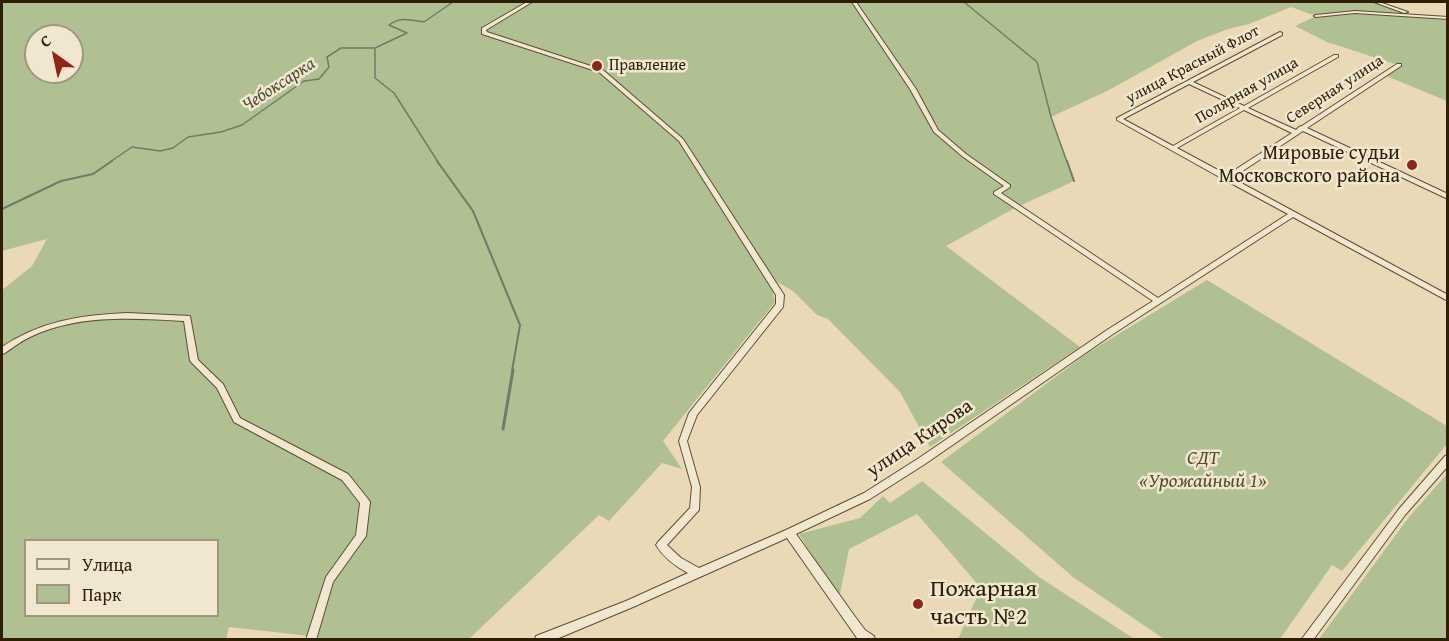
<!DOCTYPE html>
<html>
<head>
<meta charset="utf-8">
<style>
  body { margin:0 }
  #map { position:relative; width:1449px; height:641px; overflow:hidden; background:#e9d9b6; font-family:"Gentium Book Plus",serif }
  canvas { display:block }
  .frame { position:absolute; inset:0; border:3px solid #2e1e06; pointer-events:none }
  .legend { position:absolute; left:24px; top:539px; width:195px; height:78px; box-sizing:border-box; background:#f1e6d0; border:2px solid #a3967f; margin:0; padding:8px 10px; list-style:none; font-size:18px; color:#2e1e06 }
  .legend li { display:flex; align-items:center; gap:12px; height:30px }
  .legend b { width:30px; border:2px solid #a3967f }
  .north { position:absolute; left:24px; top:24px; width:60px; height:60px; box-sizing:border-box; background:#f1e6d0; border:2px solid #a3967f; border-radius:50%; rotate:327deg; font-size:16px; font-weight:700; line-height:24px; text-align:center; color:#2e1e06 }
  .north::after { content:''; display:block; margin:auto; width:21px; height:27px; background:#8f2418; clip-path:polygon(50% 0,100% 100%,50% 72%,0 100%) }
</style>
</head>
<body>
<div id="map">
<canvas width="1449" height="641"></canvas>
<div class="frame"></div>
<ul class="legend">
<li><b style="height:8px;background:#f1e6d0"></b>Улица</li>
<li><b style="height:16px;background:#b0c092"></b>Парк</li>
</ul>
<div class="north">С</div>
</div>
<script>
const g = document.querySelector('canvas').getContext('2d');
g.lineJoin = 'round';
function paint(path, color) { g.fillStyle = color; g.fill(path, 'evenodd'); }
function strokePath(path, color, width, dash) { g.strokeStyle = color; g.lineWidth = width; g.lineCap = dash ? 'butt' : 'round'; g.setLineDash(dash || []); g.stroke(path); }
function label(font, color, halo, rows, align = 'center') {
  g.font = font + ' "Gentium Book Plus",serif'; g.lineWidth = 5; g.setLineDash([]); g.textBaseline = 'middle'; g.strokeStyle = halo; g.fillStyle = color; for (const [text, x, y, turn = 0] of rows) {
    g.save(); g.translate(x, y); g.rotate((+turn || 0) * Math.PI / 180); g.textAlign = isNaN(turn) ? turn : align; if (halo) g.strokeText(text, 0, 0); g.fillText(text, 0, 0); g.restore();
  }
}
const green = new Path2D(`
  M2 2H1376L1416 16 1447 18V101L1384 75 1398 65 1327 42 1295 26 1316 16 1291 7 1249 24 1228 29 1197 41 1109 90 1051 117 1074 181 1013 209 946 246 1080 347 930 447 900 392 828 319 817 315 793 291 769 277 775 302 663 441 682 469 662 463 609 521 599 515 469 639H314L310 636 229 627 226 639H2V290L32 266 47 239 2 251ZM36 36H72V72H36ZM26 540H218V616H26Z
  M1207 280 1447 426V444L1342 571 1332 565 1280 639H1164L1073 577 941 462 1089 352Z
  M1447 474V639H1319L1409 517Z
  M922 481 1039 577 1133 638 1132 640 958 639 981 588 917 514 849 549 839 599 799 534 860 518 883 496 890 503Z`);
const streamFar2 = new Path2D(`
  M964 2 1037 62 1051 117 1067 162
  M375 48V78L394 93 438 162
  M110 162 132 147 160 151 173 148 188 137 221 132 242 125 304 81 319 79 329 67 327 57 341 48H375L407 33 389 25C400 16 411 20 424 22L453 2`);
const streamFar1 = new Path2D(`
  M437 161 473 211 520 325 512 371
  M1067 161 1074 181
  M2 209 61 181 93 174 112 161`);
const stream = new Path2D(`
  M503 429 513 370`);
const minor = new Path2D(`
  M527 2H532L486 30 487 32 603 70 683 139 784 295 783 307 697 415 687 441 700 487 699 510 667 545 681 558 699 568 786 530 864 493 919 458 1107 330 1153 301 994 194V192L1004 186 962 156 934 132 910 89 852 2H856L916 89 938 130 966 154 1010 185V187L1001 193 1158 298 1288 214 1227 181 1224 180 1223 179 1117 120V118L1280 32 1282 33V35L1193 82 1244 106 1334 55H1338V57L1248 108 1296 130 1299 127 1302 126 1397 64H1401V66L1307 128 1448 194V199L1303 131 1232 178 1448 295V301L1293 217 1113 334 925 464 870 499 796 534 856 618 865 630 874 636 875 640H860L857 638 787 538 633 607 554 640H535L536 636 626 601 688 573C675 566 664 558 656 545L658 542 690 508 692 487 679 441 689 413 776 304V295L679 141 599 72 482 34V28ZM1189 84 1240 108 1173 146 1123 119ZM1244 110 1292 133 1227 175 1177 148Z
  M1374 2H1379L1408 12 1404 13Z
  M1355 11 1448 17V19L1355 13 1316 17 1314 16 1316 15Z
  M127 313 190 316 198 360 223 384 240 418 348 474 368 499 370 502 366 536 333 582 316 640H306L326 577 356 535 360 503 342 480 234 422 217 388 190 361 184 321C132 318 76 314 28 338 20 342 12 348 5 353L2 354V347C41 321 81 315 127 313Z
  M1448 455V466L1405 515 1313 640H1301L1399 509 1445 456Z`);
const markers = [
  [597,66,6,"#8f2418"],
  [1412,165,6,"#8f2418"],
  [918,604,6,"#8f2418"]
];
const farStreetnames = [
  ["улица Красный Флот",1193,65,-28],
  ["Северная улица",1335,90,-33],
  ["Полярная улица",1247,91,-30]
];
const farPoinames = [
  ["Правление",609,66]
];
const farWaternames = [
  ["Чебоксарка",279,85,-33]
];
const poiNames = [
  ["Мировые судьи",1400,154],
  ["Московского района",1400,177]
];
const streetNames = [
  ["улица Кирова",920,439,-34]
];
const parkNames = [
  ["СДТ",1203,459],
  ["«Урожайный 1»",1203,482]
];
const nearPoinames = [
  ["Пожарная",930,590],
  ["часть №2",930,618]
];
paint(green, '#b0c092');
strokePath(streamFar2, '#6e7c68', 1.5);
strokePath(streamFar1, '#6e7c68', 2);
strokePath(stream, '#6e7c68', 3);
strokePath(minor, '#5d4d32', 2);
paint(minor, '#f1e6d0');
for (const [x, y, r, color] of markers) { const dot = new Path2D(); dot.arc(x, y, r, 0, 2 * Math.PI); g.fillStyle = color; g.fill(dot); strokePath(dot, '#f1e6d0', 2); }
label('16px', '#2e1e06', '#f1e6d0', farStreetnames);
label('16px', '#2e1e06', '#f1e6d0', farPoinames, 'left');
label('italic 18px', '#4e4d37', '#f1e6d0', farWaternames);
label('20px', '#2e1e06', '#f1e6d0', poiNames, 'right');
label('20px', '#2e1e06', '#f1e6d0', streetNames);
label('italic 20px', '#554f30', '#f1e6d0', parkNames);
label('24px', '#2e1e06', '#f1e6d0', nearPoinames, 'left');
</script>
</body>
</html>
